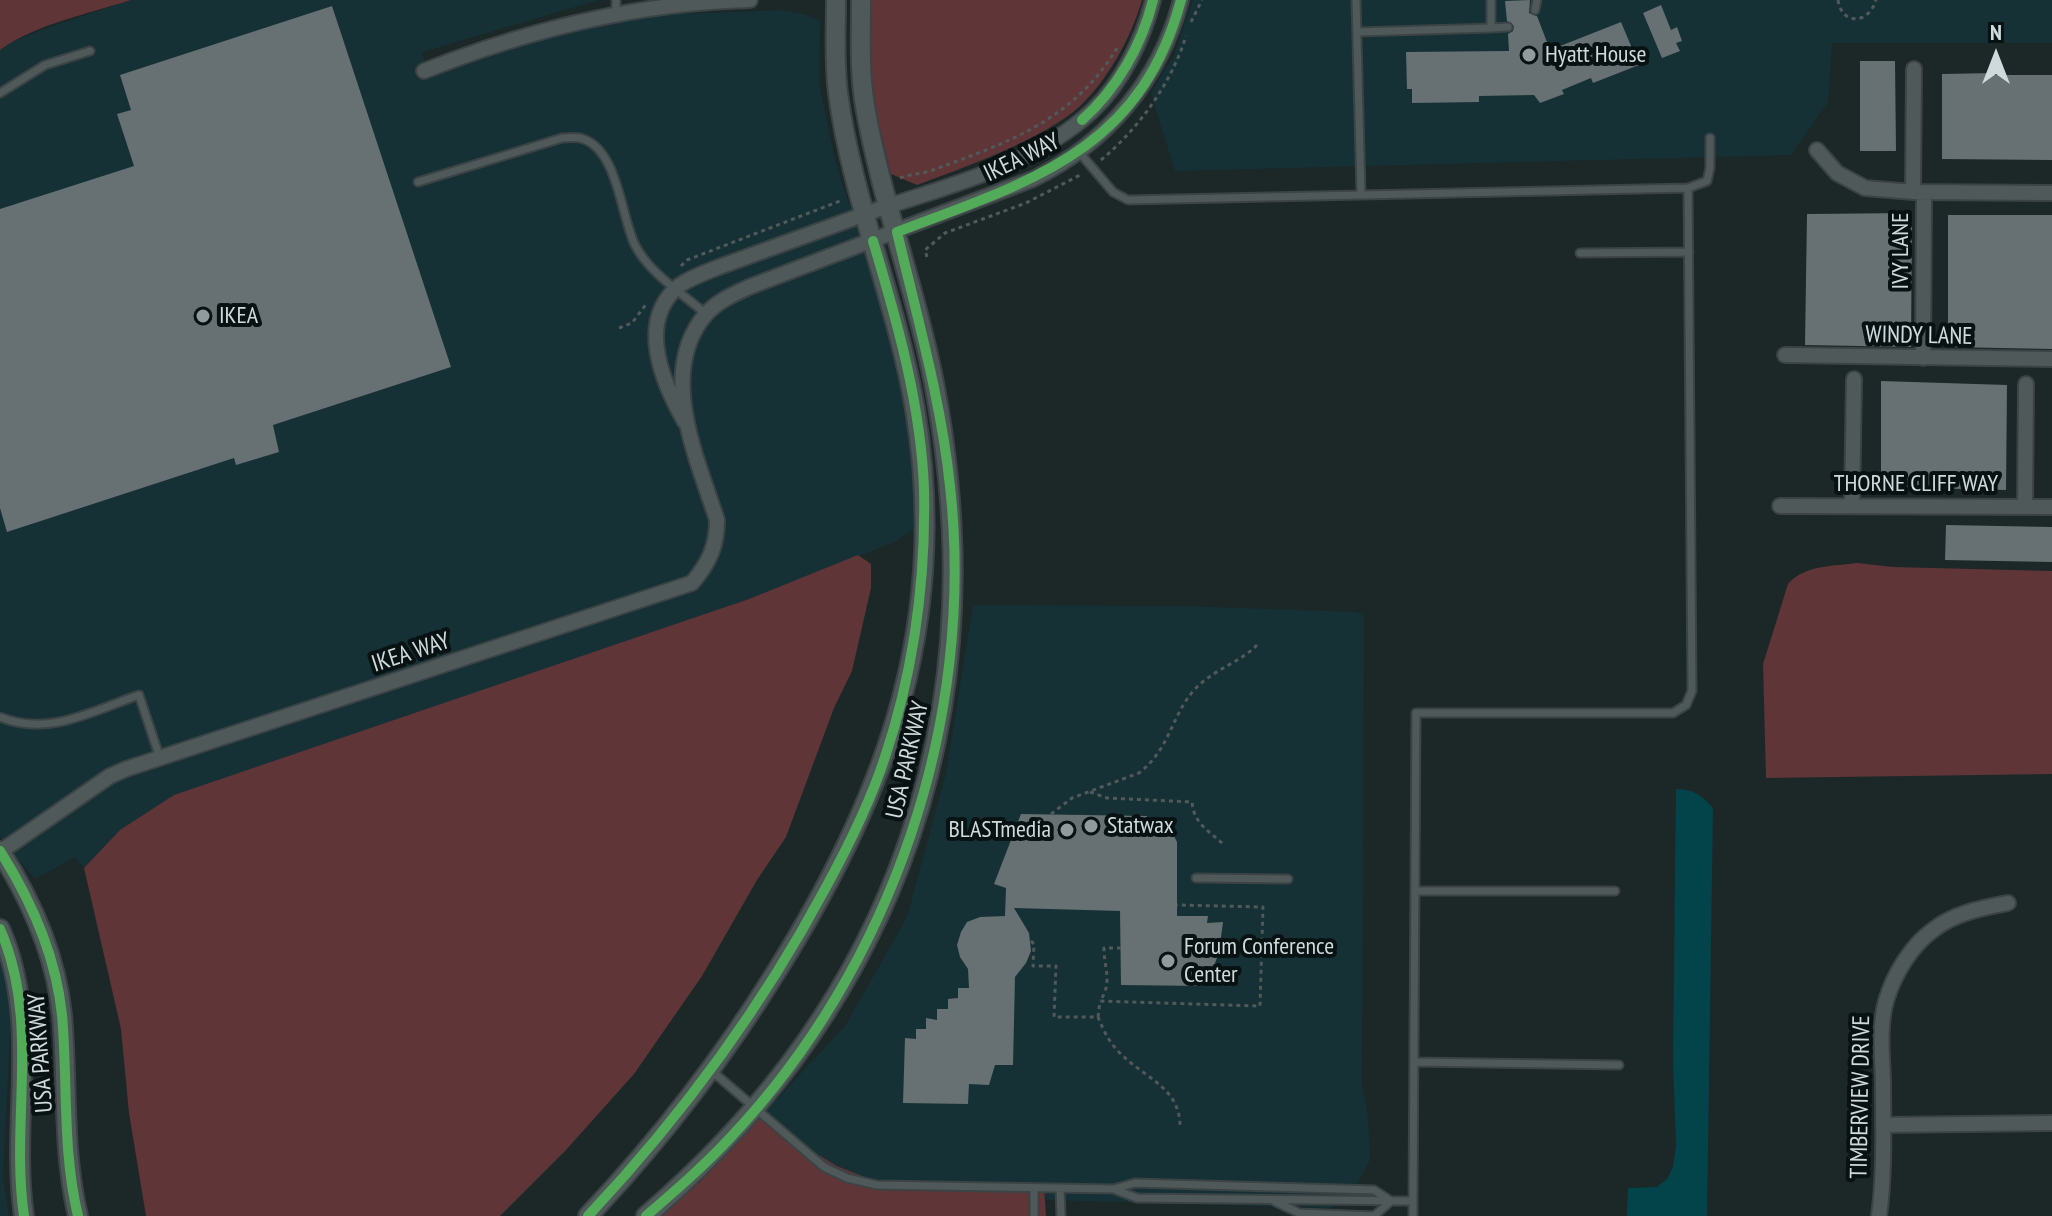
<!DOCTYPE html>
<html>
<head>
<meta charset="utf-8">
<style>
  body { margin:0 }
  #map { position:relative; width:2052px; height:1216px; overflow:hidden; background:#1c2728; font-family:"PT Sans Narrow",sans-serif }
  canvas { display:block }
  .north { position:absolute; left:1956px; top:16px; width:80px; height:80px; -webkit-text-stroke:6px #091213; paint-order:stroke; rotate:0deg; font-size:22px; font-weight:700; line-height:32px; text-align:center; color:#cedadc }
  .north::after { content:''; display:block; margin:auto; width:28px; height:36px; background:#cedadc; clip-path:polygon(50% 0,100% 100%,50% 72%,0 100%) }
</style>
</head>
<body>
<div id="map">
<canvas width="2052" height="1216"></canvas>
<div class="north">N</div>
</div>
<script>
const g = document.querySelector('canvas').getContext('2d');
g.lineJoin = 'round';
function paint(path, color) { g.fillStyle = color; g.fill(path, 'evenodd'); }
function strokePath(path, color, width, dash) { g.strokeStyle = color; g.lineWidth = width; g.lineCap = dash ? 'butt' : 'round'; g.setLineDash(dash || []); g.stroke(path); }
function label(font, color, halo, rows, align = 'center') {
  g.font = font + ' "PT Sans Narrow",sans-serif'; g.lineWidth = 8; g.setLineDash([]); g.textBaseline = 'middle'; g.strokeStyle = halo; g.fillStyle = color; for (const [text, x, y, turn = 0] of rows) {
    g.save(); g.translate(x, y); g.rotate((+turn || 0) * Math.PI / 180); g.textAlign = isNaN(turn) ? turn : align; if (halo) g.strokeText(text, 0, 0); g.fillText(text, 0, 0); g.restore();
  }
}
const built = new Path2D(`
  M131 0H599L422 52 429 77 512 47 551 35 656 15 782 10 804 14 820 21 819 84 836 164 883 309 907 418 916 527 895 542 749 599 120 830 84 868 75 857 35 879 0 837V50L9 43 44 29Z
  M1193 0H2052V43H1832L1828 102 1791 155 1175 171 1151 93 1174 55Z
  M973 605 1183 606 1356 612 1364 616 1362 1085 1368 1117 1370 1160 1351 1196 1330 1208 1046 1200 1044 1186 880 1183 837 1166 804 1146 764 1113 845 1026 907 917 946 773Z
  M0 956 4 968 11 1013 3 1178 9 1216H0Z`);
const green = new Path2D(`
  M0 0H131C91 13 33 25 0 50Z
  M871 0H1142C1131 38 1108 80 1079 107 1044 139 963 168 917 185L891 174 871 93 868 57Z
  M858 555 871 564V588L852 671 834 708 786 837 757 880 702 976 634 1074 566 1150 500 1216H146L129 1113 121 1029 84 868 120 830 174 795 749 599Z
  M1857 563 1893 567 2052 571V774L1766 778 1763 664 1788 584C1804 565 1834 566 1857 563Z
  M764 1113 804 1146 837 1166 880 1183 1044 1185 1046 1216H661L701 1181Z`);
const water = new Path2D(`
  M1676 789C1693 789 1702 795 1713 808L1707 1216H1627L1628 1188 1657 1187 1667 1179 1673 1167 1676 1146 1673 1060Z`);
const building = new Path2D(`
  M1530 0 1529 13 1537 16 1550 50 1621 22 1639 65 1593 83 1591 78 1562 90 1564 94 1540 103 1534 95 1479 96V102L1412 103V89H1407L1406 52 1509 51 1508 34 1513 31 1514 26 1507 21 1505 1Z
  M1661 5 1671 30 1677 27 1682 41 1676 43 1680 51 1662 58 1643 13Z
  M332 6 451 367 273 425 279 452 236 465 234 458 7 532 0 508V209L134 166 117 114 131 110 120 75Z
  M1860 61H1895L1896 151H1860Z
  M1995 73V75H2052V160L1942 159V74Z
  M1912 213 1911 347 1805 345 1807 214Z
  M1948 215H2052V349L1948 347Z
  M1881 381 2007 385 2006 490 1881 487Z
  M1946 525 2052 527V562L1945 560Z
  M1021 814 1147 816V825L1158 826 1173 834 1177 842V916H1208L1207 923 1223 922 1219 952 1209 980 1202 981 1201 986 1121 985 1120 911 1014 908 1029 933 1031 951 1026 963 1015 977 1013 1065H995L989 1085 969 1084 968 1104 903 1103 905 1038 916 1039V1029H926V1018L937 1020V1009H948V999L958 998V988H969L968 969 960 957 957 945 961 932 967 922 980 917 1005 916 1006 888 994 884Z`);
const path = new Path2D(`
  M1838 0C1842 26 1869 24 1876 0
  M1191 22 1202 0
  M1101 160C1139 128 1171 84 1186 36
  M900 178C910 174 920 174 930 171 1007 143 1073 121 1117 48
  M927 257 925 250 945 233 1026 203 1082 174
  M681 266 687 260 840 201
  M619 328 632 323 647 303
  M1090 792 1107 798 1192 802C1194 825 1210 831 1225 846
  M1051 814 1072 798 1139 773C1171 748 1170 717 1195 689 1214 669 1241 662 1257 645
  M1031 941 1034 944 1033 966H1056L1054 1017H1098C1104 1032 1110 1044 1122 1055 1145 1078 1180 1088 1180 1126
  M1121 948H1104C1104 969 1113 982 1100 1001L1260 1006 1263 907 1177 905
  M1098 1017 1100 1001`);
const service = new Path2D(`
  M1356 0 1361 194
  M1535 10 1537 0
  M616 13V0
  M1491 28 1508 27
  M1357 32 1491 28V0
  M0 93 45 65 90 51
  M1079 152 1113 192 1128 200 1688 188 1692 691 1686 705 1673 713H1416L1413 1201
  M418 182 562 138C567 138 575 137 580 138 618 147 621 217 635 245 649 273 683 294 706 314
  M1688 188 1707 181 1710 168V138
  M1580 253 1689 252
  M0 717C49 737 92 711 139 695L160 758
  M1196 878 1288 879
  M1415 891H1615
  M1414 1062 1619 1065
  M713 1072 824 1167 847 1178 877 1185 1114 1189 1135 1183 1374 1190 1391 1201
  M1034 1188V1216
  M1060 1188 1061 1216
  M1116 1190 1137 1198 1413 1201V1216
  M1274 1201 1299 1213 1374 1216 1391 1201`);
const minor = new Path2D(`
  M424 71C530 29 636 3 750 0
  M1817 150 1837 173 1865 188 1913 192 2052 193
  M1913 192 1914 69
  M1785 355 2052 359
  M1923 358 1924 192
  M685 422C662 382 636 320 680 285 692 277 706 272 719 267 773 247 826 228 879 209 952 185 1035 164 1092 111 1122 83 1143 39 1153 0
  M1780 506 2052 507
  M1852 506 1854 379
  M2025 507 2026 384
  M0 852 110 776 126 769 692 583C709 563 717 546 717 520 697 458 656 370 707 313 718 301 734 294 749 287L1033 179C1107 143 1160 80 1181 0
  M1883 1125 2052 1123
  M1879 1216C1885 1172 1883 1125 1883 1081 1882 1055 1879 1026 1886 1001 1894 974 1911 946 1933 930 1954 913 1982 908 2008 903`);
const tertiary = new Path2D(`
  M0 851C31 900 56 956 62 1015 68 1082 62 1150 78 1216
  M0 929C41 1022 10 1120 24 1216
  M588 1216C660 1140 723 1058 778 969 888 793 950 619 915 409 897 302 852 200 838 93 834 62 836 31 836 0
  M646 1216C900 999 997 709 934 383 916 289 881 199 865 106 859 71 861 35 861 0`);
const cycleway = new Path2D(`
  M1082 120C1117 89 1142 45 1153 0
  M0 851C31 900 56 956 62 1015 68 1082 62 1150 78 1216
  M0 929C41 1022 10 1120 24 1216
  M588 1216C681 1117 761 1009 825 889 848 847 870 803 885 757 914 670 926 580 924 489 921 405 897 321 873 241
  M646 1216C675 1191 704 1166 730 1138 892 967 976 720 950 486 941 400 917 317 897 232 1028 182 1140 153 1181 0`);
const markers = [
  [1529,55,8,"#909b9d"],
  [203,316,8,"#909b9d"],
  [1091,826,8,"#909b9d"],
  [1067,830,8,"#909b9d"],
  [1168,961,8,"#909b9d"]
];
const poiNames = [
  ["Hyatt House",1545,55],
  ["IKEA",219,316],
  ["Statwax",1107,826],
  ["BLASTmedia",1051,830,"right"],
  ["Forum Conference",1184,947],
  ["Center",1184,975]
];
const streetNames = [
  ["IKEA WAY",1022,158,-26],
  ["IVY LANE",1901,251,-90],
  ["WINDY LANE",1919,336,1],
  ["THORNE CLIFF WAY",1916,484],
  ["IKEA WAY",411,653,-18],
  ["USA PARKWAY",908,760,-77],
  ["USA PARKWAY",41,1053,-94],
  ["TIMBERVIEW DRIVE",1861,1097,-89]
];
paint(built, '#153135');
paint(green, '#5f3537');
paint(water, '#03444b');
paint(building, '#677072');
strokePath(service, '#3b4345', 11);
strokePath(minor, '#3b4345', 18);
strokePath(tertiary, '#3b4345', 22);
strokePath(path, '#52595a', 3, [4, 4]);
strokePath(service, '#50595a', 7);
strokePath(minor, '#50595a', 14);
strokePath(tertiary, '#50595a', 18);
strokePath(cycleway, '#51ab58', 10);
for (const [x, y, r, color] of markers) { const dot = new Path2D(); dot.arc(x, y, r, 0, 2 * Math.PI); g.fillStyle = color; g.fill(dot); strokePath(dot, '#091213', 3); }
label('24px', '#cedadc', '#091213', poiNames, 'left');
label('24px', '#cedadc', '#091213', streetNames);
</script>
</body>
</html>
